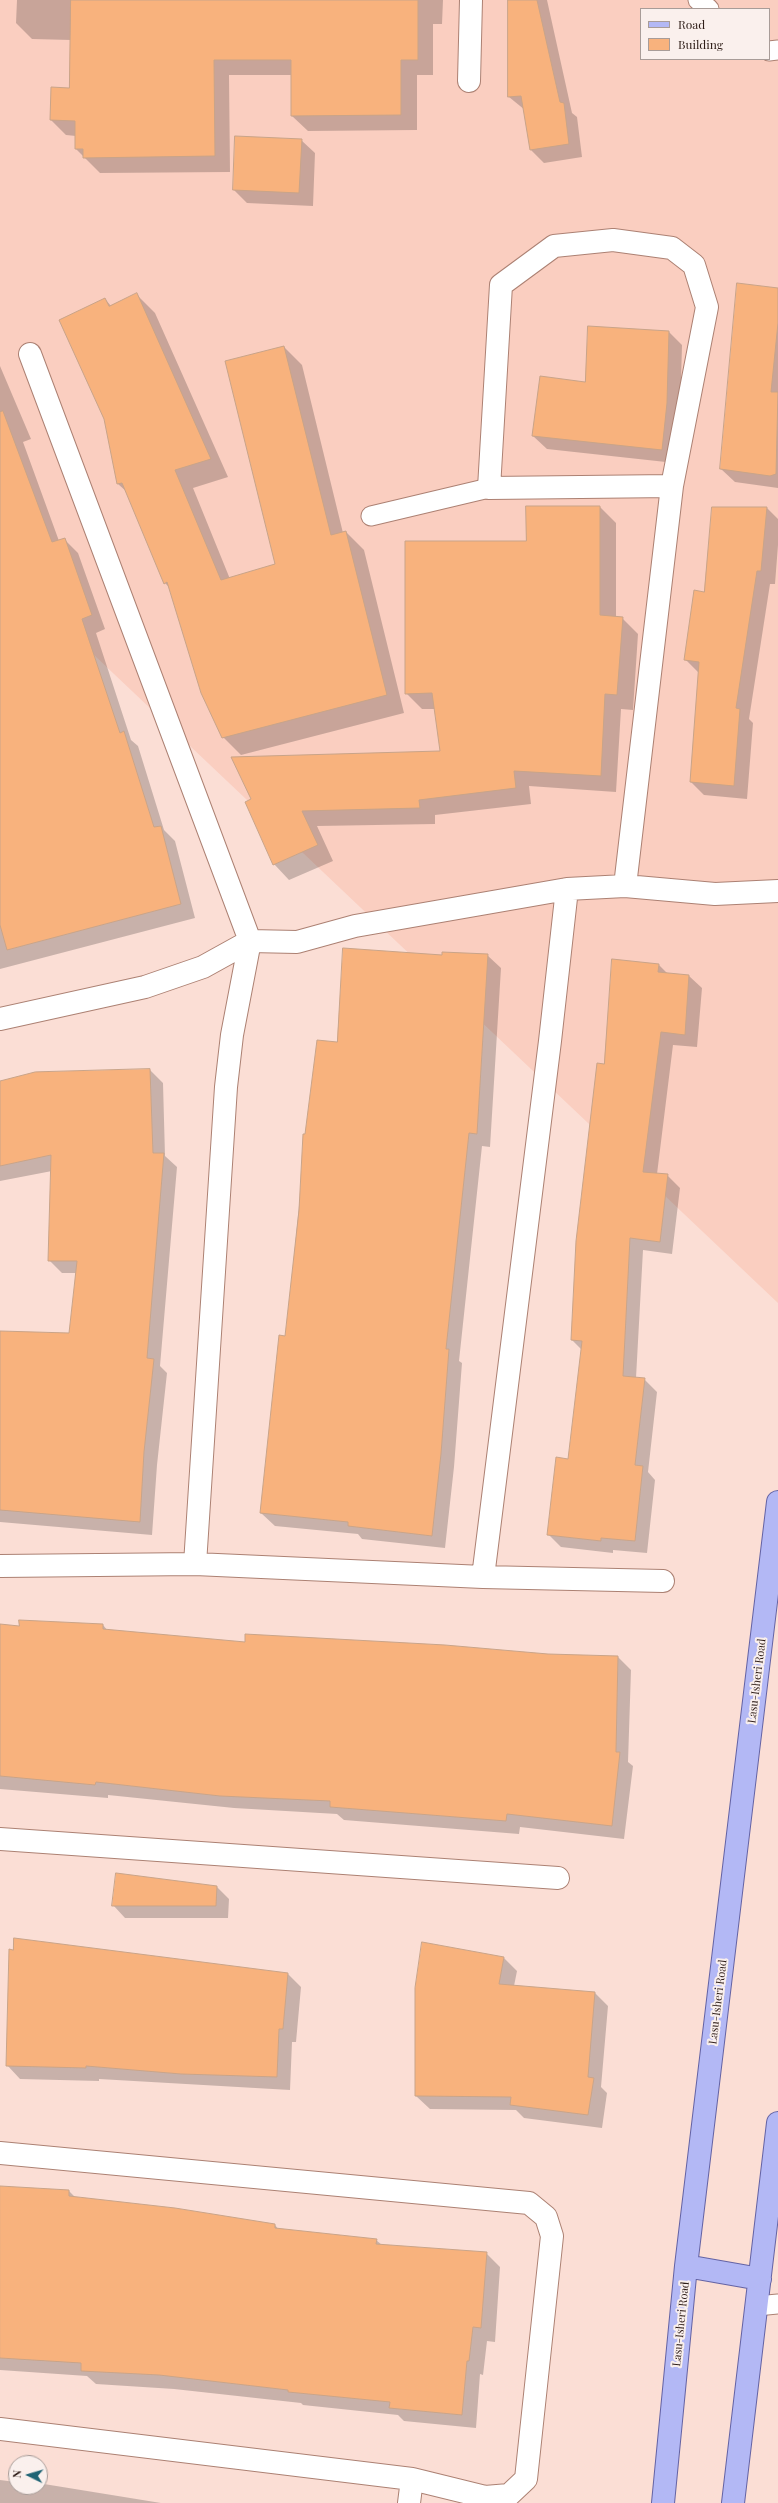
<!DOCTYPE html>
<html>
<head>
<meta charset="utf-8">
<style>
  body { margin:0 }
  #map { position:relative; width:778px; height:2503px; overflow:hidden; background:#fbded5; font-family:"Playfair Display",serif }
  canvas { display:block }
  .legend { position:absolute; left:640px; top:8px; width:130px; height:52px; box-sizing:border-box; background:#faf0ed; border:1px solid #a89c98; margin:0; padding:5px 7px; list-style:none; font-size:12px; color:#2e1d18 }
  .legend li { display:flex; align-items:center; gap:8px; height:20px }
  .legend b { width:20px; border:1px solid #a89c98 }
  .north { position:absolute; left:8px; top:2455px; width:40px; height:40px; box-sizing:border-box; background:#faf0ed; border:1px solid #a89c98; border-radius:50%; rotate:275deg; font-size:11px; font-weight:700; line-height:16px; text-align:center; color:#2e1d18 }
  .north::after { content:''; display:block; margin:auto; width:14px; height:18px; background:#1f6475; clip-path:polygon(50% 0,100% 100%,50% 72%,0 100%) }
</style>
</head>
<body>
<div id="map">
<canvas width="778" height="2503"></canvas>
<ul class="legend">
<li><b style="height:5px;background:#b3b8f5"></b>Road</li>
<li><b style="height:11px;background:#f8b27d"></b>Building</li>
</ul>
<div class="north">N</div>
</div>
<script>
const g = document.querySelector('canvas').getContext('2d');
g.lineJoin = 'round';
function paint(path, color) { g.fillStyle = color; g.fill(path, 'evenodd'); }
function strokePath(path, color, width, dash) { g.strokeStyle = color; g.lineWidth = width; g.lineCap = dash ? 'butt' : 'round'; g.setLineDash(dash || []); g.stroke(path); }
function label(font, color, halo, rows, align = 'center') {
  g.font = font + ' "Playfair Display",serif'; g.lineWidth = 4; g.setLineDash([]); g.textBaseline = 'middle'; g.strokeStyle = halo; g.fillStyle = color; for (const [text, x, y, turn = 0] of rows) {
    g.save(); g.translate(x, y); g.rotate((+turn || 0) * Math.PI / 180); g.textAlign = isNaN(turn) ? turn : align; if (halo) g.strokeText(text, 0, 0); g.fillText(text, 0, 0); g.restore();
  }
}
const built = new Path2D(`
  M0 0H778V1303L0 566ZM641 9H769V59H641Z`);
const shadow = new Path2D(`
  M17 0H443L442 24H433V75H417V130L308 131 292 116V75H229L230 172 100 173 76 149V136L66 135 51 120 70 89 71 40 32 39 16 23Z
  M509 0H547L572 113 577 117 582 157 544 163 531 150 525 110 509 97Z
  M301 140 315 153 313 206 247 203 234 190Z
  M778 289V488L735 482 721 469Z
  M136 294 155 313 228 477 193 488 230 579 276 565 284 347 302 365 343 533 346 532 364 550 404 713 241 755 223 737 171 589 165 583 127 492 118 484 105 299 111 306Z
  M589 327 669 332 682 345 680 417 675 463 547 449 533 436 586 383Z
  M0 366 31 439 23 442 59 541 64 539 78 553 105 629 96 633 131 740 138 746 164 830 175 841 195 918 0 969Z
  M600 507 616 523V617L622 618 638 634 633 710 621 709 616 792 529 786 531 804 435 815V824L317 826 333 861 289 880 274 864 246 802 441 752 435 709H422L406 693 527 542Z
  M767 508 778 519V545L775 584H770L749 719 753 723 747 799 704 795 691 782 699 673 685 659 705 593Z
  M487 955 501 968 490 1147 482 1146 459 1361 462 1363 454 1467 445 1548 362 1539 358 1534 275 1526 261 1513 286 1337 306 1135 338 1043 443 956Z
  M659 965 668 974 689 976 702 988 697 1047 673 1045 657 1174 667 1175 680 1188 672 1254 643 1250 636 1378 644 1379 657 1392 648 1472 655 1480 647 1553 613 1550V1553L561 1547 548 1534 569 1460 582 1350 572 1340 605 1065Z
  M150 1070 163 1083 165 1156 177 1167 160 1366 167 1373 157 1465 152 1535 0 1522V1332L70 1334 76 1273H62L49 1260 52 1171 0 1181V1082Z
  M0 1625 20 1627 103 1625 108 1631 246 1643 618 1657 631 1670 628 1762 633 1766 624 1839 520 1827 519 1834 344 1820 337 1814 234 1808 108 1795V1798L0 1789Z
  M217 1887 229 1899 228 1918H125L113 1905Z
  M504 1958 517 1971 514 1986 595 1993 608 2006 601 2087 607 2093 602 2128 524 2118 516 2110 430 2109 416 2096Z
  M288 1974 301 1987 296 2042H292L290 2090 99 2079V2081L20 2079 7 2065Z
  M0 2187 69 2191 76 2198 275 2225 279 2230 376 2240 382 2245 486 2253 500 2267 495 2342 487 2341 483 2375 480 2374 476 2428 404 2421 398 2415 303 2405 301 2403 174 2389 96 2384 87 2376 0 2370Z
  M0 2480 16 2482V2487H40V2484H44L161 2503H0Z`);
const building = new Path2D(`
  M71 0H418V60H401V115L291 116V60H214L215 156 83 158V149H75V121L50 120 51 87 69 88Z
  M508 0H537L560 102 564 103 569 144 530 150 521 96 508 97Z
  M235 136 302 139 299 193 233 190Z
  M737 283 778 288V323L771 392H778L776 474 770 476 720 469Z
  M137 293 211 459 175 470 221 580 275 564 225 361 284 346 331 535 346 531 387 695 222 738 201 693 167 582 164 584 122 483 117 484 104 419 59 320 105 298 109 306Z
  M588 326 669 331 667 403 662 450 532 436 540 376 585 382Z
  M3 411 52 542 65 538 92 615 82 619 120 733 124 731 154 827 161 826 181 904 7 950 0 925V412Z
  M526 506H600V615L623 617 617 695 605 694 601 776 514 771 516 788 419 800 420 808 302 811 318 845 273 865 245 802 251 799 231 757 440 751 432 693 405 694V541H526Z
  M712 507H767L761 571H757L736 708 740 709 734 786 690 782 699 662 684 660 694 590 704 592Z
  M343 948 442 955V952L488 954 477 1134 469 1133 446 1349H449L441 1454 432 1536 348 1526V1522L260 1513 279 1335 285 1336 299 1210 303 1134H305L317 1040 337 1042Z
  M612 959 659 964 658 972 689 975 685 1035 661 1032 643 1172 668 1174 660 1242 630 1238 623 1376 645 1378 635 1465 643 1466 635 1541 601 1538V1541L547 1535 556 1457 568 1459 582 1341 571 1340 576 1241 597 1063 604 1064Z
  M150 1069 153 1153H164L147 1358 154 1359 144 1452 140 1522 0 1510V1331L69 1333 77 1261H48L51 1155 0 1166V1081L35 1072Z
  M19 1620 103 1624V1629L245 1642V1634L445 1645 548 1654 618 1656 616 1752H620L612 1826 507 1814 506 1821 330 1807V1801L220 1796 96 1782 95 1785 0 1776V1624L19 1626Z
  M116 1873 217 1886 216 1906H112Z
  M14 1938 288 1973 283 2029H279L277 2077 181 2074 86 2066V2068L6 2066 9 1949 13 1950Z
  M422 1942 504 1957 499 1984 595 1992 588 2077 594 2078 588 2115 510 2105 511 2097 415 2096V1988Z
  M0 2186 69 2190V2196L175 2208 275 2224V2228L377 2239 376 2244 487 2252 481 2328 473 2327 469 2361H467L462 2415 389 2408 390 2402 288 2392V2390L159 2375 81 2371V2363L0 2358Z`);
const service = new Path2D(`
  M698 0 709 9
  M769 51 778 50
  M371 516 489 488
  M757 2306 778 2304`);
const minor = new Path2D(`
  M469 81 471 0
  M30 354 250 941 297 942 355 926 567 889 625 886 672 486 707 307 694 265 672 248 613 240 554 246 501 285 489 488 672 486
  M625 886 715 894 778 891
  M0 1019 145 987 203 967 250 941
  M195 1564 226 1087 232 1035 250 941
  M0 1566 195 1564 483 1577 663 1581
  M483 1577 550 1041 567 889
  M0 1839 558 1878
  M0 2153 529 2203 546 2217 552 2236 526 2479 509 2495 485 2497 412 2479 409 2503
  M0 2429 412 2479`);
const primary = new Path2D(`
  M686 2266 760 2279
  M663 2503 686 2266 778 1502
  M733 2503 778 2123`);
const streetNames = [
  ["Lasu-Isheri Road",757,1681,-83],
  ["Lasu-Isheri Road",718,2002,-83],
  ["Lasu-Isheri Road",681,2324,-84]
];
paint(built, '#facec0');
paint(shadow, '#0003');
paint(building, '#f8b27d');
strokePath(building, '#c9a489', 1);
strokePath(service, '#ac8173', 21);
strokePath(minor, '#ac8173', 24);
strokePath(primary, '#6463a4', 24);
strokePath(service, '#fff', 19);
strokePath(minor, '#fff', 22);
strokePath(primary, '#b3b8f5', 22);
label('11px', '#2e1d18', '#faf0ed', streetNames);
</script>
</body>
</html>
